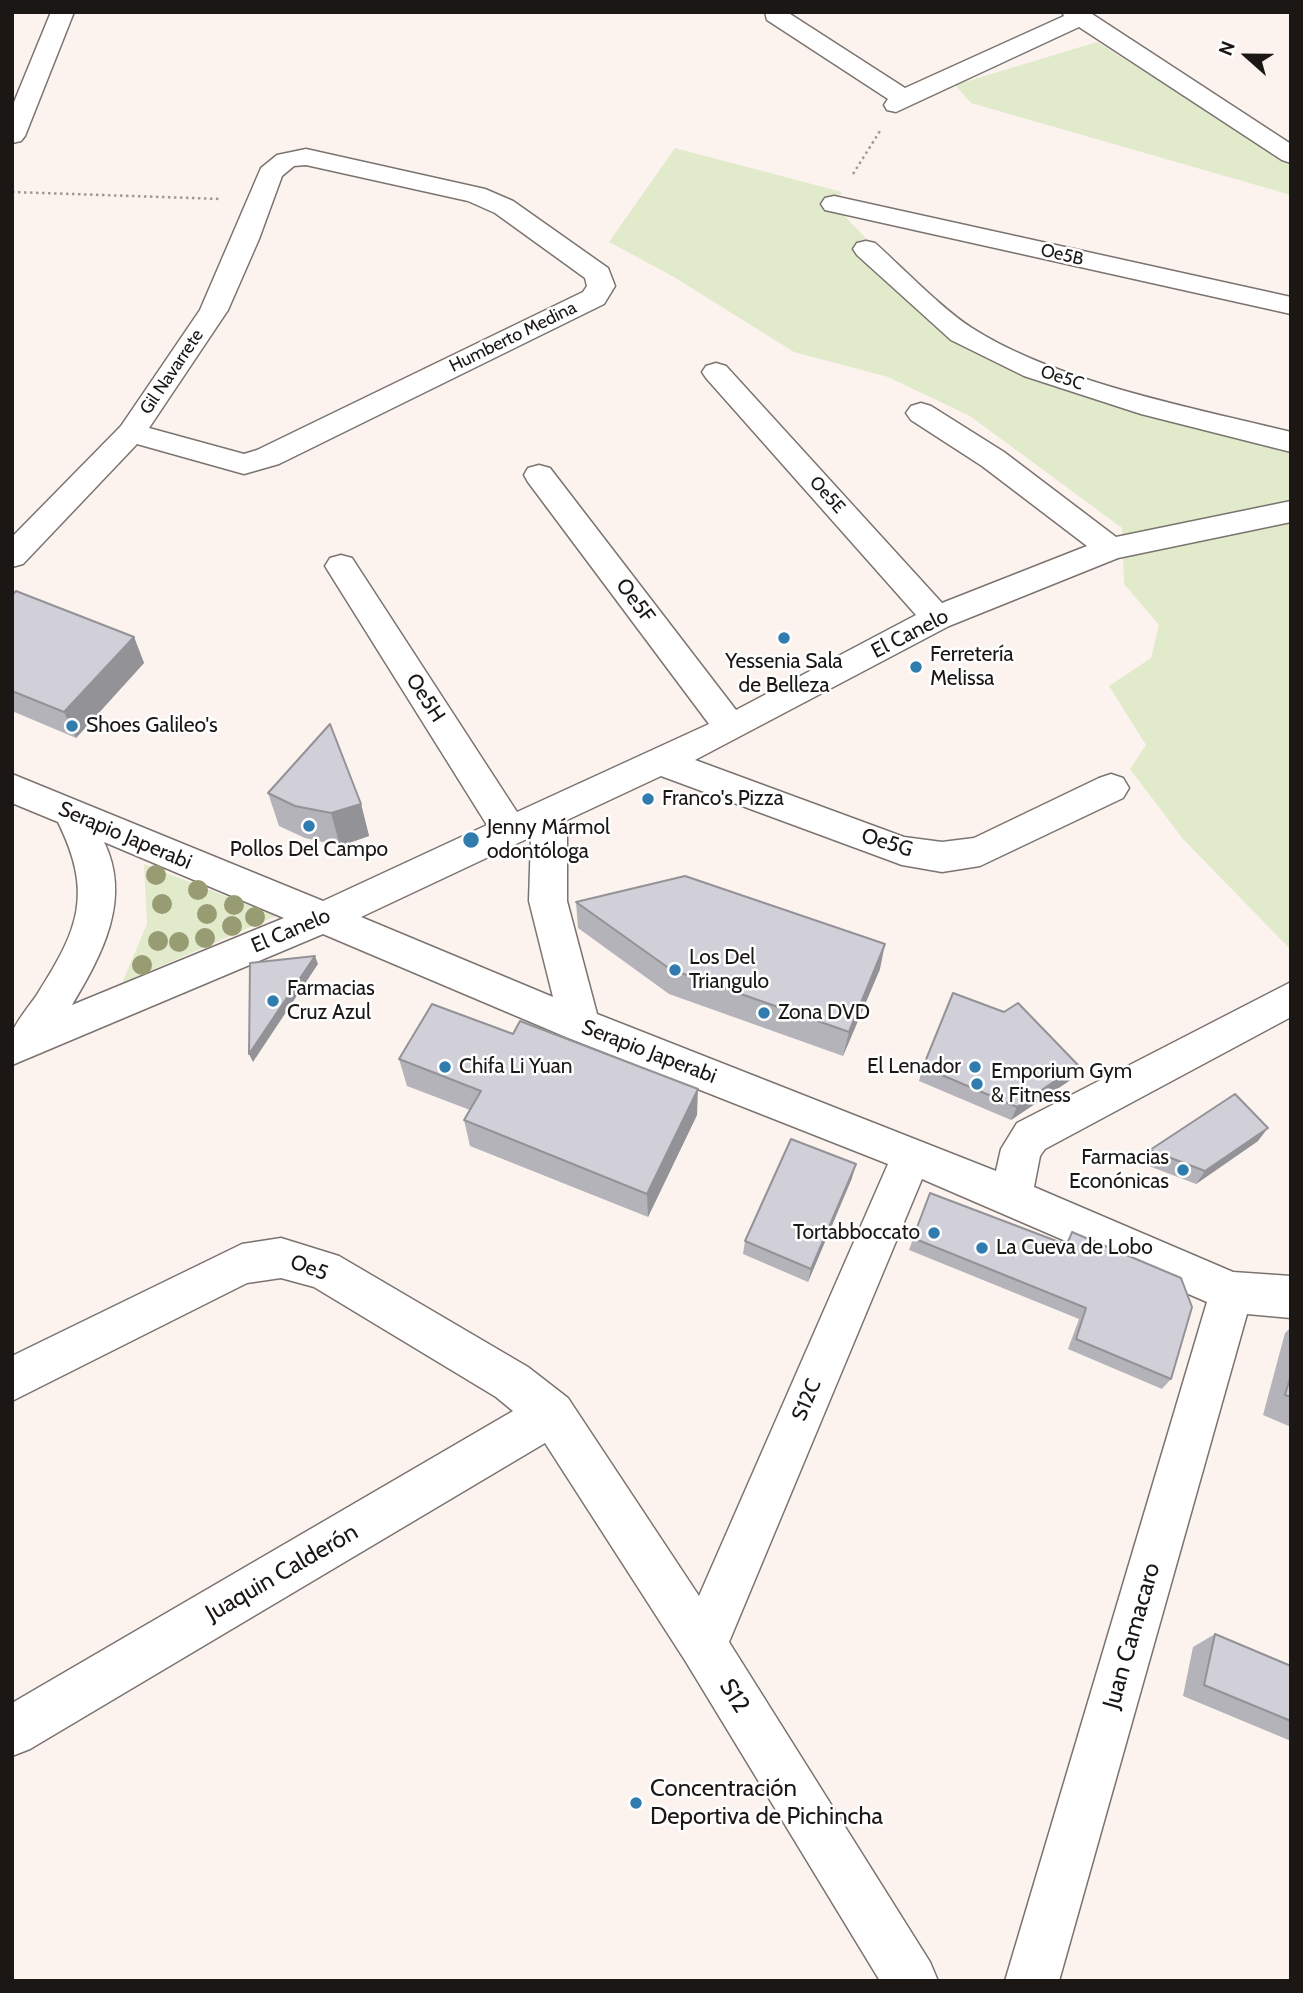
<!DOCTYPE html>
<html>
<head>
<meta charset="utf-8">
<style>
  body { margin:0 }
  #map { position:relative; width:1303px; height:1993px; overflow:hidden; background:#fcf3ef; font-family:Cabin,sans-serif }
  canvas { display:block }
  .frame { position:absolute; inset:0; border:14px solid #1a1715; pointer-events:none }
  .north { position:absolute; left:1212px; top:21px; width:70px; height:70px; -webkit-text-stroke:5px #fff; paint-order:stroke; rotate:291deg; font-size:19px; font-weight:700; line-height:28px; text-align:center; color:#1a1715 }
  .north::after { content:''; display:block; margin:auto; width:24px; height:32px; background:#1a1715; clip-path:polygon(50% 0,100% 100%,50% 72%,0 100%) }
</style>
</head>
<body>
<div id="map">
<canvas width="1303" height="1993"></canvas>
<div class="frame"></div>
<div class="north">N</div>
</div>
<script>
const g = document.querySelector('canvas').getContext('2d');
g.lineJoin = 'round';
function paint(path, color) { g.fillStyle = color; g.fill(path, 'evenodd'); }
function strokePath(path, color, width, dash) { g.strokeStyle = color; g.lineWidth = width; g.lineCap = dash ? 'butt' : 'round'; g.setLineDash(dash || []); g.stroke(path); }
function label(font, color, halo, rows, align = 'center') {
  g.font = font + ' Cabin,sans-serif'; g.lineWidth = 5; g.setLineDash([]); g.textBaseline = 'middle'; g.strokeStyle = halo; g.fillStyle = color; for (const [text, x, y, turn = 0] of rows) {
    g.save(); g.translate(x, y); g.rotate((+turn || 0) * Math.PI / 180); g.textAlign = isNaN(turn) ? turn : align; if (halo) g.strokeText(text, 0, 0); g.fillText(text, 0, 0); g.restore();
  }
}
const green = new Path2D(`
  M1097 42 1291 164V195L971 103 955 85Z
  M675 148 842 192 834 205 958 334 1116 405 1291 454V950L1183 839 1130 769 1146 745 1109 686 1151 658 1159 625 1124 584 1122 528 970 416 888 377 794 352 674 277 609 242Z
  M144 864 276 916 122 983 147 924Z`);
const path = new Path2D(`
  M853 174 880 131
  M12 192 221 199`);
const minor = new Path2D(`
  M51 12H74L25 136 21 141 12 143V107Z
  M765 12H787L905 88 1064 16 1062 12H1089L1291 144V163L1282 160 1079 27 896 112 887 110 884 105 888 99 767 20Z
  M306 149 485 189 513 201 608 268 615 286 604 304 279 464 244 474 137 444 23 564 12 567V537L121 426 200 310 261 168 277 155ZM306 165 468 201 495 213 585 278 587 286 583 292 257 450 244 454 149 428 228 310 259 239 282 176 294 166Z
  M834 196 1291 297V314L825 210 821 204 825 198Z
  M866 241 875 243C903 268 942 309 972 328 1056 382 1193 408 1291 432V452L1141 414 1024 376 951 340 857 255 853 249 857 243Z
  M716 363 726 366 942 603 1087 546 982 466 911 420 906 413 911 406 921 403 931 406 1004 452 1116 537 1291 501V522L1118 558 949 626 695 760 904 837 942 842 974 838 1099 778 1111 774 1123 778 1129 788 1123 798 980 866 942 872 902 865 661 776 567 820V901L597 1014 996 1171 1001 1149 1017 1123 1291 982V1017L1045 1149 1040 1156 1034 1187 1233 1272 1291 1276V1318L1247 1314 1059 1981H1005L1207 1302 922 1179 729 1642 930 1962 938 1981H880L686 1662 545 1443 30 1749 12 1756V1703L513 1411 496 1397 314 1287 281 1278 247 1283 12 1401V1356L242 1244 281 1238 339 1256 528 1367 568 1398 699 1596 888 1164 566 1037 323 934 12 1065C12 1055 10 1042 12 1033 16 1021 31 1004 38 993 79 929 93 893 58 822L12 803V774L323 901 487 825 325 566 330 558 341 555 352 558 517 812 709 724 528 482 524 475 528 468 539 465 550 468 736 710 916 615 706 378 702 372 706 366ZM531 837 529 901 553 997 361 917ZM104 842 284 918 72 1005C102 955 132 899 104 842Z`);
const trees = [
  [156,875],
  [198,890],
  [162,904],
  [234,905],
  [207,914],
  [255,917],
  [232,926],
  [205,938],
  [158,941],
  [179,942],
  [142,965]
];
const wall = new Path2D(`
  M12 595 134 637 144 663 76 738 12 711Z
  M268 793 361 804 369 836 340 846 305 838 279 826Z
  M576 902 880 969 843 1056 669 994 578 928Z
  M399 1059 697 1115 648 1217 470 1146 464 1120 470 1110 407 1086Z
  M923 1067 1072 1079 1011 1120 919 1081Z
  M1258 1141 1196 1184 1141 1163 1150 1150Z
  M852 1178 808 1282 743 1254 745 1241Z
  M930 1193 1065 1244 1072 1232 1171 1379 1162 1389 1068 1349 1079 1319 909 1250Z
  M1291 1327V1427L1263 1415 1285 1333Z
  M1215 1634 1291 1666V1741L1183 1696 1193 1647Z`);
const shadedWall = new Path2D(`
  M134 637 144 663 76 738 64 712Z
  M361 804 369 836 340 846 331 813Z
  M885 944 880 969 843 1056 849 1032Z
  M315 956 318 964 253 1062 249 1054Z
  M1078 1065 1072 1079 1011 1120 1017 1107Z
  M698 1089 697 1115 648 1217 647 1194Z
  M1268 1128 1258 1141 1196 1184 1205 1171Z
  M856 1164 852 1178 808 1282 811 1269Z`);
const building = new Path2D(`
  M16 591 134 637 64 712 12 691V595Z
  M330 724 361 804 331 813 295 806 268 793Z
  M685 876 885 944 849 1032 670 969 576 902Z
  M315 956 249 1054 250 963Z
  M953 993 1004 1012 1018 1003 1078 1065 1017 1107 923 1067Z
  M432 1004 513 1034 520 1021 698 1089 647 1194 464 1120 481 1091 399 1059Z
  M1235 1094 1268 1128 1205 1171 1150 1150Z
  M791 1139 856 1164 811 1269 745 1241Z
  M930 1193 1067 1245 1072 1232 1181 1278 1192 1307 1171 1379 1076 1339 1086 1308 913 1238Z
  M1291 1375V1397L1285 1395Z
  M1215 1634 1291 1666V1721L1204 1685Z`);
const markers = [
  [784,638,7,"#317caf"],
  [916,667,7,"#317caf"],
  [72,726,7,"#317caf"],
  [648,799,7,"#317caf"],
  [309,826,7,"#317caf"],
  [471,840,9,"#317caf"],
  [675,970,7,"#317caf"],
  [273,1001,7,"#317caf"],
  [764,1013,7,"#317caf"],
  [445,1067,7,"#317caf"],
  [975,1067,7,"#317caf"],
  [977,1084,7,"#317caf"],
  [1183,1170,7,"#317caf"],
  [934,1233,7,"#317caf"],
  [982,1248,7,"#317caf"],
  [636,1803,7,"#317caf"]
];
const farStreetnames = [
  ["Oe5B",1062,255,13],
  ["Humberto Medina",513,337,-26],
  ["Gil Navarrete",172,372,-56],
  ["Oe5C",1062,378,18],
  ["Oe5E",827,495,48]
];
const streetNames = [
  ["Oe5F",635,601,53],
  ["El Canelo",910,634,-27],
  ["Oe5H",425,698,57],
  ["Serapio Japerabi",125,836,23],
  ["Oe5G",887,843,17],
  ["El Canelo",291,931,-23],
  ["Serapio Japerabi",649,1052,21],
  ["Oe5",309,1268,20],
  ["S12C",807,1400,-67]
];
const poiNames = [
  ["Ferretería",930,655],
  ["Melissa",930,679],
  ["Yessenia Sala",784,662,"center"],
  ["de Belleza",784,686,"center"],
  ["Shoes Galileo's",86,726],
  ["Franco's Pizza",662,799],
  ["Jenny Mármol",487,828],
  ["odontóloga",487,852],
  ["Pollos Del Campo",309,850,"center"],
  ["Los Del",689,958],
  ["Triangulo",689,982],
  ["Farmacias",287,989],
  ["Cruz Azul",287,1013],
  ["Zona DVD",778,1013],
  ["Chifa Li Yuan",459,1067],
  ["El Lenador",961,1067,"right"],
  ["Emporium Gym",991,1072],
  ["& Fitness",991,1096],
  ["Farmacias",1169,1158,"right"],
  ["Econónicas",1169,1182,"right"],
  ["Tortabboccato",920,1233,"right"],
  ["La Cueva de Lobo",996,1248]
];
const nearStreetnames = [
  ["Juaquin Calderón",282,1573,-30],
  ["Juan Camacaro",1132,1636,-74],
  ["S12",734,1696,58]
];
const nearPoinames = [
  ["Concentración",650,1789],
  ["Deportiva de Pichincha",650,1817]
];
paint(green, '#e1eacb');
strokePath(minor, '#7b736f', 3);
strokePath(path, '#9f9995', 2.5, [2.5, 3.5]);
paint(minor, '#fff');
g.fillStyle = '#989c73';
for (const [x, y] of trees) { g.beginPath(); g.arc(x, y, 10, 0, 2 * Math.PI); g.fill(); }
paint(wall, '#b4b3ba');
paint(shadedWall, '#929297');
paint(building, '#d1d0d8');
strokePath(building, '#929297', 2);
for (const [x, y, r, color] of markers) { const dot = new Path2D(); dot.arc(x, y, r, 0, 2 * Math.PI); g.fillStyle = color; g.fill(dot); strokePath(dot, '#fff', 2.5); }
label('18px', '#1a1715', '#fff', farStreetnames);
label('21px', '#1a1715', '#fff', streetNames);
label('21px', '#1a1715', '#fff', poiNames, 'left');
label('24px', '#1a1715', '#fff', nearStreetnames);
label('24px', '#1a1715', '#fff', nearPoinames, 'left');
</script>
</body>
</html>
